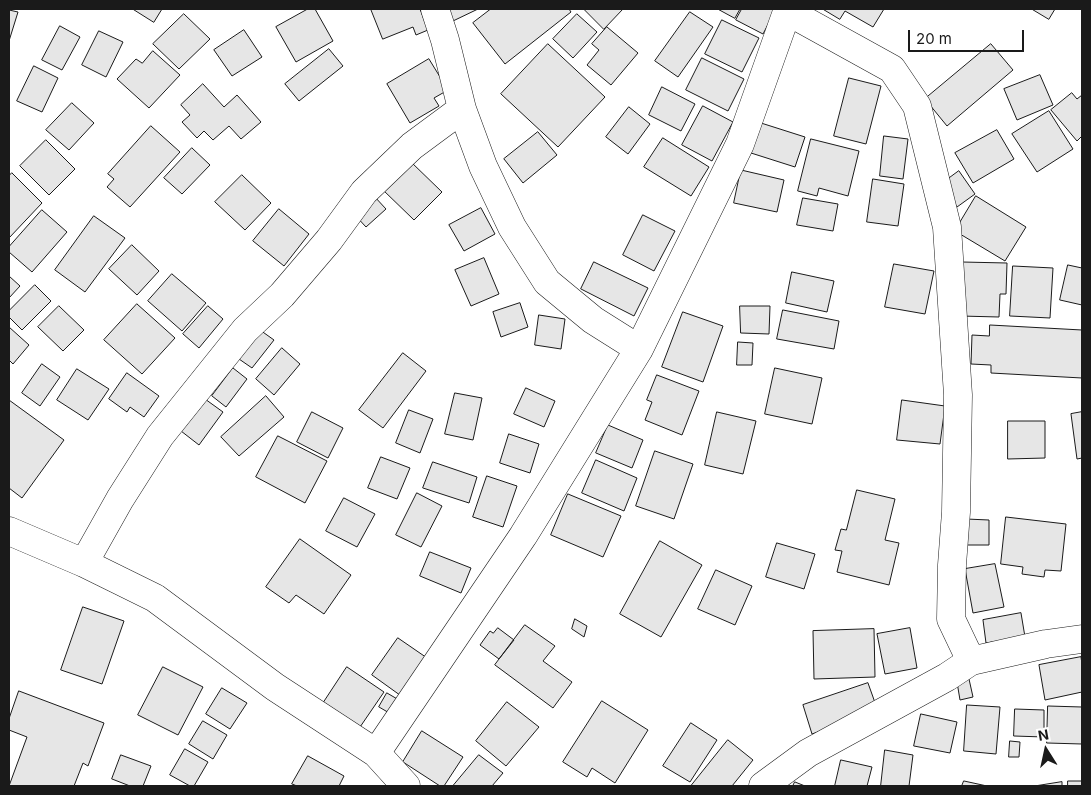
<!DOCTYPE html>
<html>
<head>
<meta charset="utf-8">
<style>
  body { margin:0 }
  #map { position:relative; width:1091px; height:795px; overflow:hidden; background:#fff; font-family:Inter,sans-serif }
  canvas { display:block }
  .frame { position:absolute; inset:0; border:10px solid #1a1a1a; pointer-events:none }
  .north { position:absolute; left:1021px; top:725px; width:50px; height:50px; -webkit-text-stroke:4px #fff; paint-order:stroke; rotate:350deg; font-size:14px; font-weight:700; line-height:20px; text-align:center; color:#1a1a1a }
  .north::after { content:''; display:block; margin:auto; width:18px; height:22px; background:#1a1a1a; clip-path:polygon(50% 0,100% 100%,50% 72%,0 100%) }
  .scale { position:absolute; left:908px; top:30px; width:116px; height:22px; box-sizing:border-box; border:2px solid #1a1a1a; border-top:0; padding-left:6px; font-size:15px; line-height:18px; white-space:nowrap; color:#1a1a1a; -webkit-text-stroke:4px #fff; paint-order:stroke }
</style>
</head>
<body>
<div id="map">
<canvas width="1091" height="795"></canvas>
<div class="frame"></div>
<div class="north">N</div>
<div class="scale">20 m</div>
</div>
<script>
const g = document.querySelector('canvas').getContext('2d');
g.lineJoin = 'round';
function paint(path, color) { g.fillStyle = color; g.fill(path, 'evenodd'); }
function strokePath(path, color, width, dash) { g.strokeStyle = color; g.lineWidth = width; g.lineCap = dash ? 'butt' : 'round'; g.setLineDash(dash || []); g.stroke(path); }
const building = new Path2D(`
  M133 9H162L154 22Z
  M308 9H315L333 41 296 62 276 27Z
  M371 9H420L428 30 416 35 413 27 383 39Z
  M446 9H478L453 21Z
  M491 9H569L571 12 505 64 473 23Z
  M584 9H623L604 29Z
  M718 9H740L735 18Z
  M742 9H776L763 34 736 20Z
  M823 9H884L873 27 845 11 840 19Z
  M1032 9H1055L1049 19Z
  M9 10 18 12 9 41Z
  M690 12 713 27 678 77 655 61Z
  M184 14 210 39 179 69 153 44Z
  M577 14 597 32 573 58 553 39Z
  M722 20 759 38 742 72 705 54Z
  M60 26 80 37 62 70 42 60Z
  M607 27 638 53 611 85 587 65 599 50 592 44Z
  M244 30 262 57 232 76 214 50Z
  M99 31 123 42 106 77 82 65Z
  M548 44 605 97 558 147 501 94Z
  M991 44 1013 70 947 126 925 99Z
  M329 49 343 66 299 101 285 84Z
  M153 51 180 75 149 108 117 79 136 59 142 63Z
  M702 58 744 79 728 111 686 90Z
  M429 59 448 90 434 98 439 106 410 123 387 84Z
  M34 66 58 78 42 112 17 101Z
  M1040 75 1053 105 1017 120 1004 89Z
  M849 78 881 86 866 144 834 136Z
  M203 84 224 107 237 95 261 122 241 139 229 126 213 140 204 131 197 138 182 122 190 115 181 105Z
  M662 87 695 104 681 131 649 115Z
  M1072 93 1077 99 1082 95V136L1077 141 1051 110Z
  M72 103 94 123 69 150 46 130Z
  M703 106 733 122 712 161 682 145Z
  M629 107 650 124 628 154 606 137Z
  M1049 111 1073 149 1037 172 1012 134Z
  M761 123 805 137 795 167 751 153Z
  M151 126 180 152 130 207 107 187 114 179 108 174Z
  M997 130 1014 159 973 183 955 153Z
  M538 132 557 155 523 183 504 159Z
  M884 136 908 139 903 179 880 176Z
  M663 138 709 167 691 196 644 167Z
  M811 139 859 151 848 196 819 188 817 196 798 191Z
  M46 140 75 169 49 195 20 166Z
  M192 148 210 165 182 194 164 178Z
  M410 161 442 192 414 220 382 189Z
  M741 170 784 180 777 212 734 203Z
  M959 171 975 194 957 207 940 185Z
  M12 173 42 203 9 238V176Z
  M242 175 271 203 245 230 215 202Z
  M873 179 904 184 898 226 867 222Z
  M374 196 386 209 366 227 354 214Z
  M976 196 1026 227 1005 261 955 231Z
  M803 198 838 204 833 231 797 225Z
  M481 208 495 234 464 251 449 225Z
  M279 209 309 234 284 266 253 241Z
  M42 210 67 232 32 272 9 252V247Z
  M643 215 675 231 654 271 623 255Z
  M94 216 125 238 85 292 55 270Z
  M132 245 159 271 137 295 109 269Z
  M484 258 499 294 471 306 455 270Z
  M594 262 648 288 634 316 581 289Z
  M962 262 1007 263 1006 294H1000L999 317 960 316Z
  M894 264 934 271 925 314 885 307Z
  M1068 265 1082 268V305L1060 300Z
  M1013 266 1053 268 1050 318 1010 316Z
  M792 272 834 281 827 312 786 303Z
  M172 274 206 303 182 331 148 301Z
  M9 276 20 286 9 298Z
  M35 285 51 301 22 330 9 317V311Z
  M520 303 528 327 501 337 493 312Z
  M137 304 175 338 142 374 104 340Z
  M59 306 84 330 63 351 38 327Z
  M208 306 223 319 199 348 183 334Z
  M740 306H770L769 334 741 333Z
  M783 310 839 321 834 349 777 339Z
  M683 312 723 326 703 382 662 367Z
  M539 315 565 319 561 349 535 345Z
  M990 325 1082 330V378L991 373V365L971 364 972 335 989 336Z
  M9 327 29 345 13 364 9 360Z
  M260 330 274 340 252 368 239 359Z
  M738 342 753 343 752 365H737Z
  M282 348 300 364 274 395 256 379Z
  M403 353 426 371 383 428 359 410Z
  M42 364 60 377 40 406 22 393Z
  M233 368 247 379 226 407 212 396Z
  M775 368 822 378 812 424 765 414Z
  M77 369 109 389 88 420 57 400Z
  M127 373 159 396 144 417 130 407 127 412 109 399Z
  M657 375 699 391 682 435 645 420 652 402 647 400Z
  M526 388 555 401 544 427 514 414Z
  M455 393 482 398 473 440 445 434Z
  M266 396 284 417 239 456 221 437Z
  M205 399 223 412 199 445 181 431Z
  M9 400 64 440 22 498 9 488Z
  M902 400 945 406 940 444 897 440Z
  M409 410 433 419 420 453 396 443Z
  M312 412 343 428 328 458 297 442Z
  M717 412 756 421 743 474 705 465Z
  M1082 412V458L1077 459 1071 414Z
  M1008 421H1045V458L1008 459Z
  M608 425 643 440 632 468 596 453Z
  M509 434 539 444 530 473 500 463Z
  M278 436 327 461 305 503 256 477Z
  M655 451 693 464 674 519 636 506Z
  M381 457 410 468 397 499 368 488Z
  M596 460 637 478 624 511 582 493Z
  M433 462 477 477 469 503 423 488Z
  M487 476 517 486 503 527 473 517Z
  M857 490 895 499 885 540 899 543 889 585 837 572 842 551 835 550 841 529 846 530Z
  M417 493 442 506 421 547 396 535Z
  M568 494 621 516 603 557 551 535Z
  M344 498 375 514 357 547 326 531Z
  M1006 517 1066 524 1061 571 1045 570 1044 577 1022 574 1023 567 1001 564Z
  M966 519 989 520V545H965Z
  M300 539 351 575 324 614 296 595 289 603 266 587Z
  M660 541 702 565 661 637 620 614Z
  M777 543 815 554 804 589 766 577Z
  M430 552 471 568 461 593 420 576Z
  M995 564 1004 607 973 613 965 569Z
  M716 570 752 586 735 625 698 609Z
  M83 607 124 621 102 684 61 670Z
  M1021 613 1025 637 986 643 983 620Z
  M575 619 587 626 584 637 572 629Z
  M525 625 555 646 543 661 572 682 553 708 495 665Z
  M498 628 514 640 499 659 480 645 490 631 493 633Z
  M910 628 917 668 885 674 877 634Z
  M874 629 875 677 814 679 813 631Z
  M398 638 430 660 404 698 372 675Z
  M1081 657 1082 664V692L1045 700 1039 665Z
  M163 667 203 687 178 735 138 715Z
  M347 667 384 692 358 730 322 705Z
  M969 679 973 697 960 700 957 682Z
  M868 683 878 711 812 734 803 705Z
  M222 688 247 703 230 729 206 714Z
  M19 691 104 723 88 766 83 763 74 786H9L27 737 9 730V719Z
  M387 693 399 700 391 714 379 707Z
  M602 701 648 730 615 783 592 768 587 777 563 762Z
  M507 702 539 727 506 766 476 741Z
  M967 705 1000 707 996 754 964 751Z
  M1048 706 1082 707V744L1047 743Z
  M1015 709 1044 710V737L1014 736Z
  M921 714 957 722 950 753 914 746Z
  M203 721 227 735 213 759 189 744Z
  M691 723 717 740 690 782 663 766Z
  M422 731 463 757 444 786H440L403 762Z
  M728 740 753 760 732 786H691Z
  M1010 741 1020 742 1019 757H1009Z
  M185 749 208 762 194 786H190L170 775Z
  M885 750 913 755 909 786H881Z
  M121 755 151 766 143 786H130L112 779Z
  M479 755 503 773 492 786H453Z
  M308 756 344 776 339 786H297L292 784Z
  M841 760 872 767 867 786H835Z
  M964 781 987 786H962Z
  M1068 781H1082V786H1068Z
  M795 782 805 786H793Z
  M1062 782V786H1035Z`);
const street = new Path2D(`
  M435 9 445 40 462 109 483 166 512 227 547 282 593 320 639 349
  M787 11 892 69 917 106 947 227 958 395 956 512 952 565 951 619 971 661
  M9 531 84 563 155 598 275 687 376 753 406 786
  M84 563 120 499 160 436 245 330 282 295 329 240 364 192 412 146 462 109
  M376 753 523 536 639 349 740 144 788 9
  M763 786 808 753 947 677 971 661 1046 644 1082 639`);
paint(building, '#e6e6e6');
strokePath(building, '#1a1a1a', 1);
strokePath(street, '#1a1a1a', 29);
strokePath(street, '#fff', 28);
</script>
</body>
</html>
